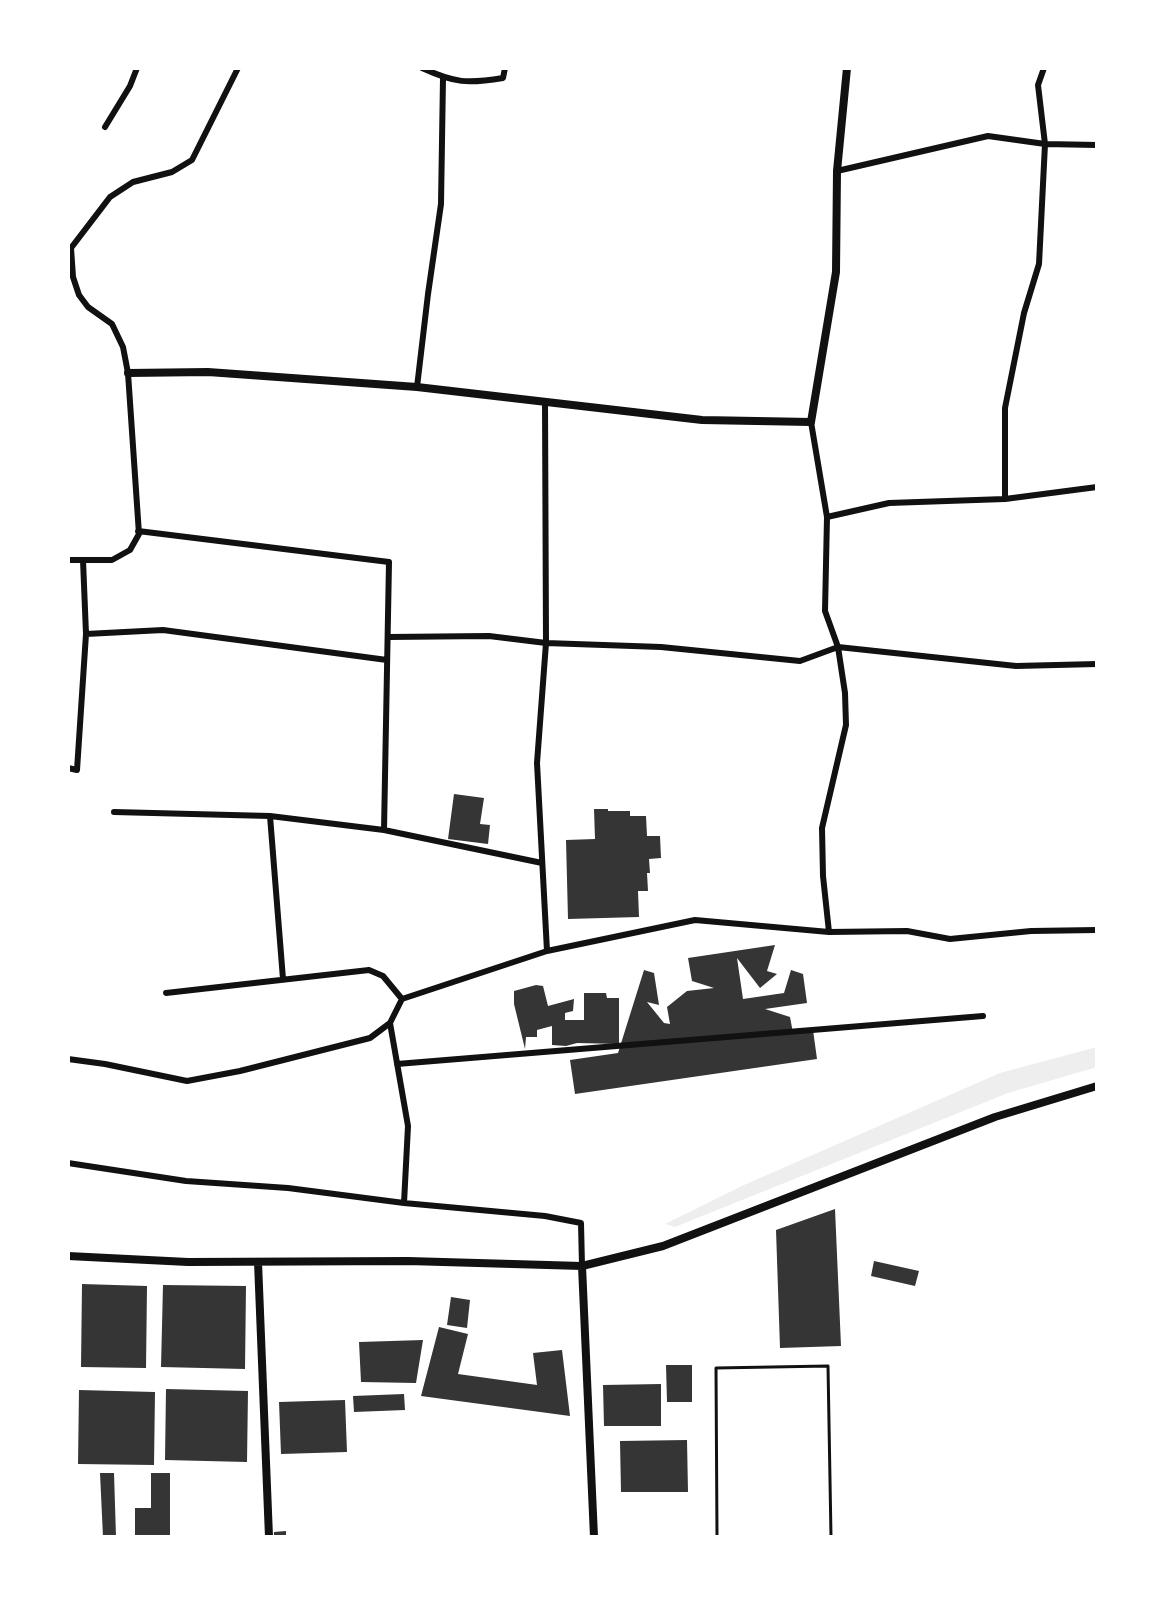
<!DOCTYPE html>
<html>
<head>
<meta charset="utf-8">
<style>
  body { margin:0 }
  #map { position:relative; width:1165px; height:1605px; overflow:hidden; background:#fff; font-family:"Fira Sans Condensed",sans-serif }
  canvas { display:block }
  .frame { position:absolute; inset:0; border:70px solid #fff; pointer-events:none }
</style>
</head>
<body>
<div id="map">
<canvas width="1165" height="1605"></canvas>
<div class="frame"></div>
</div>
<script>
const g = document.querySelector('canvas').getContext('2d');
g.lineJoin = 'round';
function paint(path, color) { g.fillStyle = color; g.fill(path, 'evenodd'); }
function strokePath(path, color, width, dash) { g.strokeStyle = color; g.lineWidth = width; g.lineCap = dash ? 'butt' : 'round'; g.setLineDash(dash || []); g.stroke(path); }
const green = new Path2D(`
  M1097 1047V1067L1008 1093 675 1227 665 1224 744 1185 1000 1073Z`);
const building = new Path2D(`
  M454 794 484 798 480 824 490 825 488 844 448 839Z
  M594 809H608V811H630V816H646L647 836H660L661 858 649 859 650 873H647L648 891H638L639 917 568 919 566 840 595 839Z
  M775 945 767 971 777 974 760 988 737 958 743 999 784 993 791 970 803 974 807 1003 765 1009 790 1017 793 1033 813 1030 817 1059 575 1094 570 1060 618 1053 644 970 654 973 659 1005 647 1002 664 1023 670 1024 667 1007 687 991 714 988 692 981 688 958Z
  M536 985 543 986 548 1006 574 999 573 1011 565 1013V1020H584V993H606L607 998H619V1044L577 1043 566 1046 552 1045V1026L537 1030V1037H526L525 1049 514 1004V991Z
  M835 1209 841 1346 780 1348 776 1230Z
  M874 1261 919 1271 915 1286 871 1276Z
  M82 1284 147 1286 146 1368 81 1367Z
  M163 1285 246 1286 245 1369 161 1367Z
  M451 1297 470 1300 467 1328 447 1325Z
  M439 1327 468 1334 458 1374 537 1385 533 1353 562 1350 570 1416 421 1396Z
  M423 1340 416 1383 361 1382 359 1342Z
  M666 1365H692V1402H667Z
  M661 1384V1426H604L603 1385Z
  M166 1389 248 1391 247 1462 165 1460Z
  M79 1390 155 1392 154 1465 78 1464Z
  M404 1394 405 1410 354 1412 353 1396Z
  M345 1400 347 1452 281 1454 279 1402Z
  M687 1440 688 1492H621L620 1441Z
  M100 1473H114L116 1537H103Z
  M151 1473H170V1537H135V1508H151Z
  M286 1531V1537H274V1532Z`);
const service = new Path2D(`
  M717 1537 716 1368 828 1366 831 1537`);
const minor = new Path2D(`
  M422 68C455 83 467 84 503 78L505 68
  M1044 68 1038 85 1045 144 1097 145
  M105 127 130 86 137 68
  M837 171 988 136 1045 144 1039 264 1024 313 1005 408V499
  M417 387 428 294 441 204 443 78
  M545 401 546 643 537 763 547 951
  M811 422 827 517 825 611 838 647 845 693 846 725 822 828 823 876 829 932
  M827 517 889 503 1005 499 1097 487
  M138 531 389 562 384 830
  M68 560H112L130 550 139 534 128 373 123 347 112 324 88 307 79 295 73 277 71 248 110 197 133 182 172 172 192 160 238 68
  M83 560 86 634 163 630 387 660
  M388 637 489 636 546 643 661 647 800 661 838 647 1016 666 1097 664
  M68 768 77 770 86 634
  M114 812 270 816 384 830 542 863
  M270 816 283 979
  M166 993 369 970 383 976 402 999
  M390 1023 408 1126 404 1203
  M68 1059 105 1064 187 1081 240 1071 370 1038 390 1023 402 999 547 951 695 920 829 932 907 931 950 939 1031 931 1097 930
  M397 1064 983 1016
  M68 1163 186 1181 288 1188 404 1203 545 1216 581 1223 582 1266`);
const tertiary = new Path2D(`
  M128 373 208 372 417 387 702 420 811 422 836 272 837 171 847 68
  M68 1256 188 1262 408 1261 582 1266 663 1246 995 1117 1097 1086
  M258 1262 269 1537
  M582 1266 594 1537`);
paint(green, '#eee');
paint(building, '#353535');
strokePath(service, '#111', 3);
strokePath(minor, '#111', 6);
strokePath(tertiary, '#111', 8);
</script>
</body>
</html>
